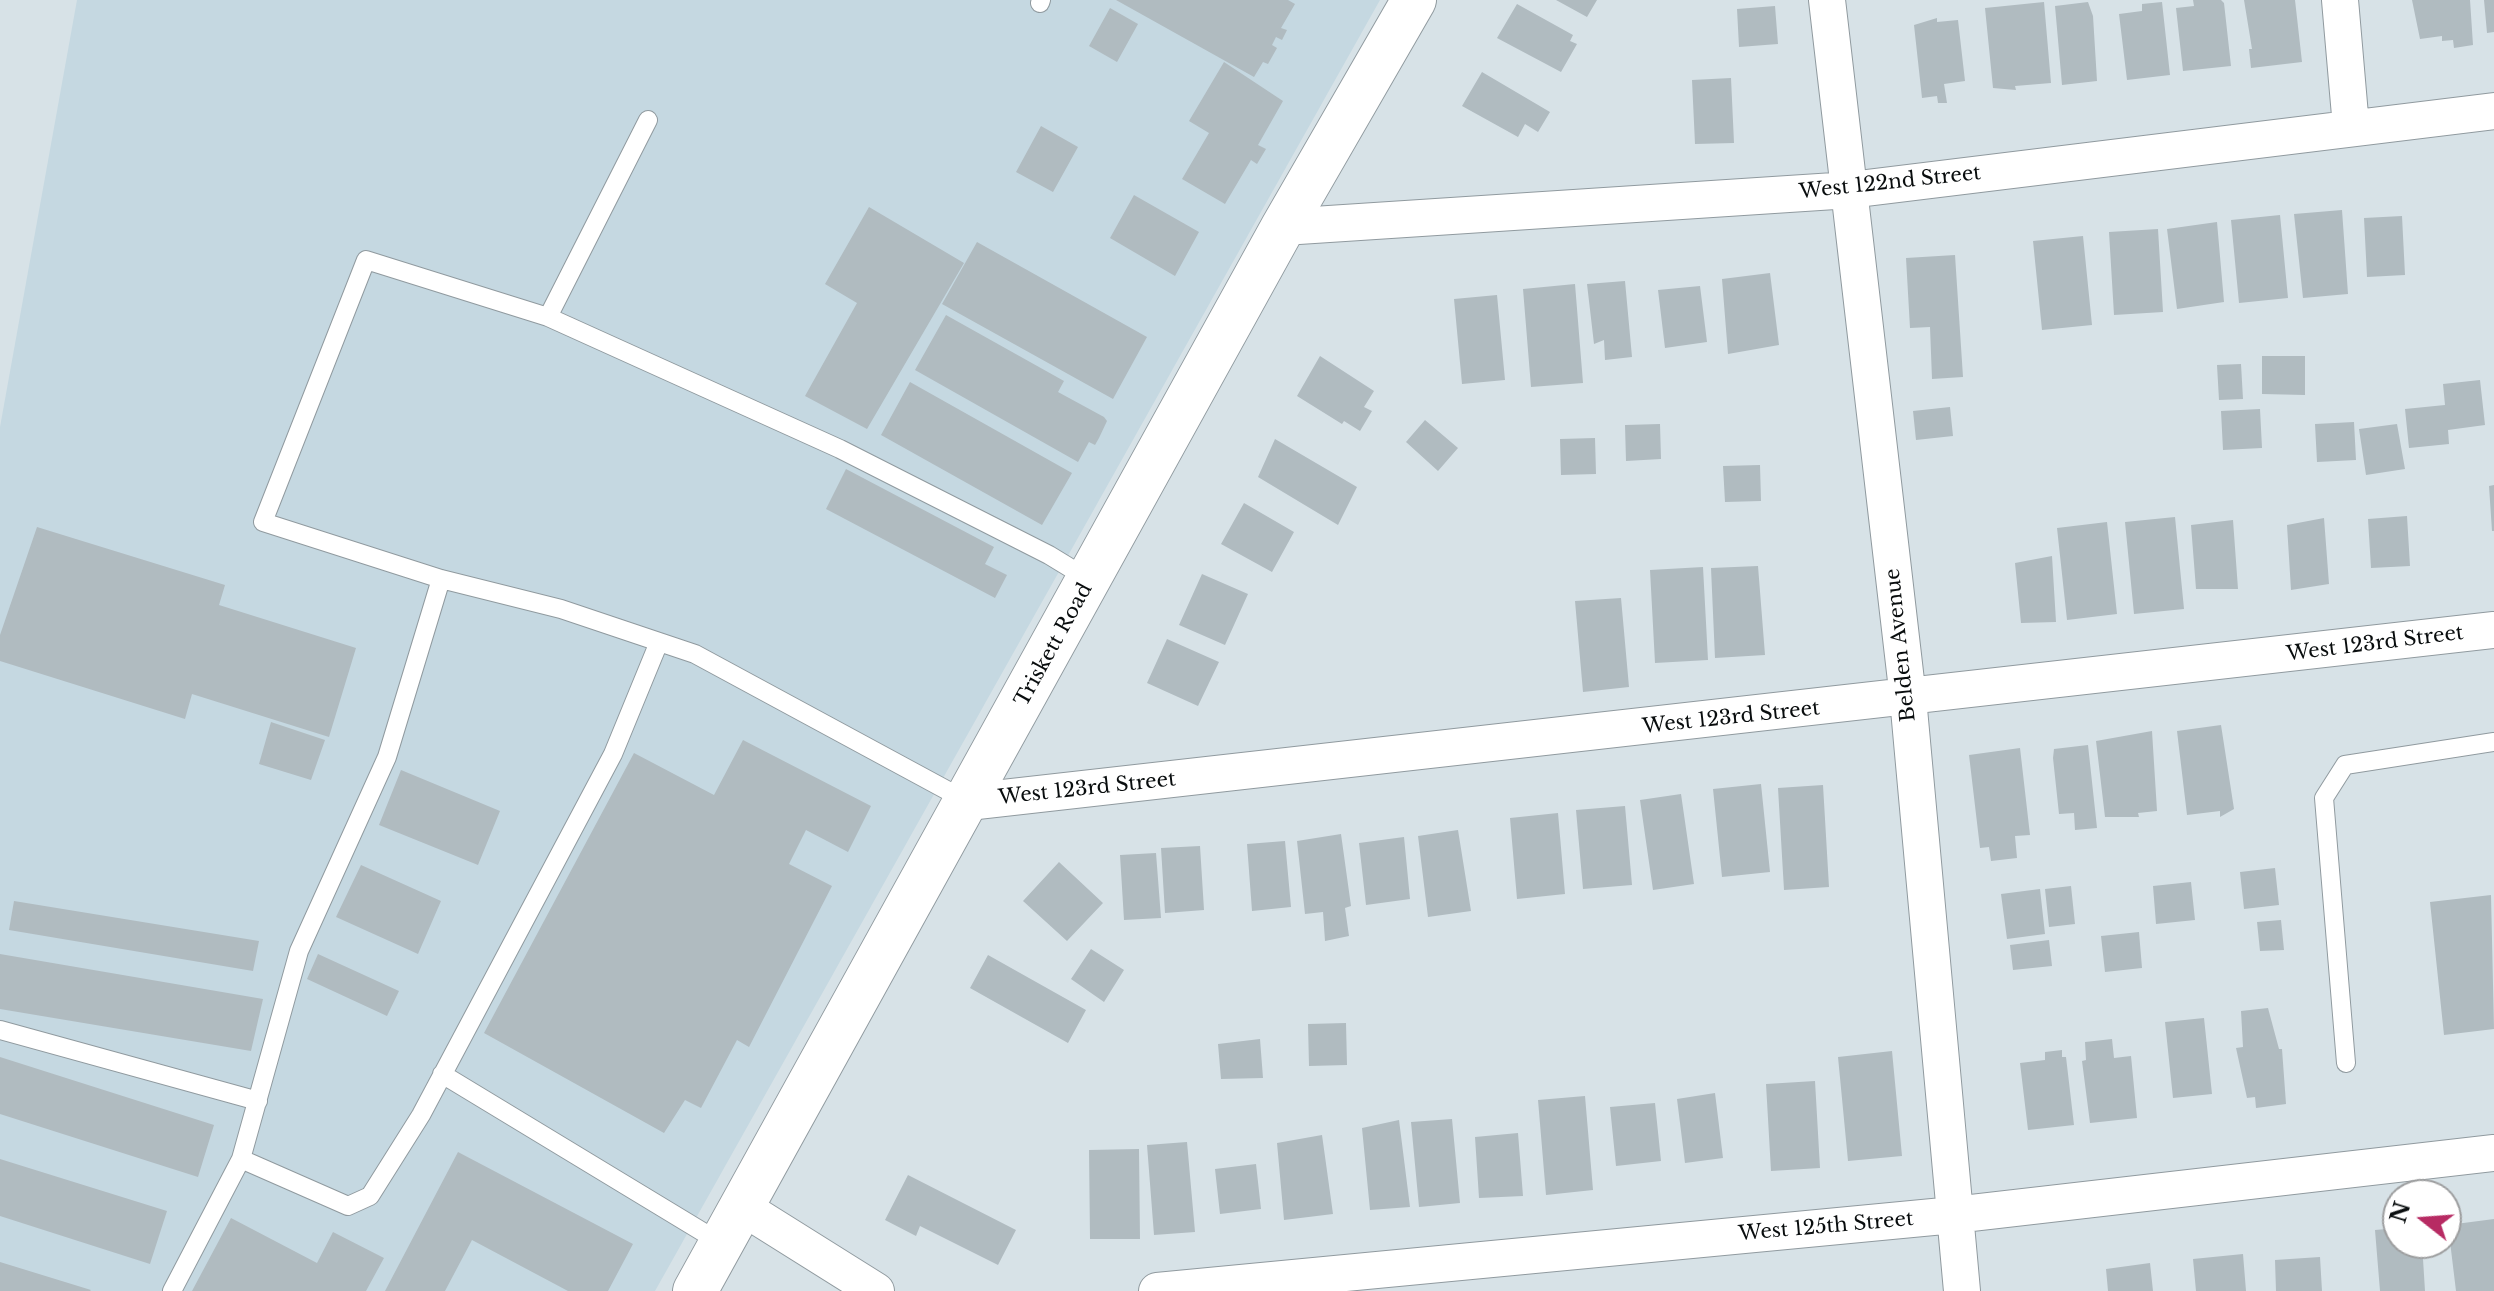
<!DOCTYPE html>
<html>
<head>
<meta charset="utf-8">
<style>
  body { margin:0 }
  #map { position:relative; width:2494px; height:1291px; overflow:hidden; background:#d7e2e7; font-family:"Libre Baskerville",serif }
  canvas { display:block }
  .north { position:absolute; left:2382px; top:1179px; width:80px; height:80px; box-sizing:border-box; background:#fff; border:2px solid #9d9e9f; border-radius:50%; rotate:287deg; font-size:22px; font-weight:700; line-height:32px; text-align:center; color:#090d0e }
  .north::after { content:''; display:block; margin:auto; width:28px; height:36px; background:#b72b63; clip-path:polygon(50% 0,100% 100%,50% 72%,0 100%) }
</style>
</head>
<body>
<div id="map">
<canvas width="2494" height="1291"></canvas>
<div class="north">N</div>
</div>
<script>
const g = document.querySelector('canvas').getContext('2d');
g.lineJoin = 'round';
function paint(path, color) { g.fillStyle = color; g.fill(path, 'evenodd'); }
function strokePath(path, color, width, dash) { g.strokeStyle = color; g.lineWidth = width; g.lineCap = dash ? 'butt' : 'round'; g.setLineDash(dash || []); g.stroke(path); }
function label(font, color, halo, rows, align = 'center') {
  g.font = font + ' "Libre Baskerville",serif'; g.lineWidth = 6; g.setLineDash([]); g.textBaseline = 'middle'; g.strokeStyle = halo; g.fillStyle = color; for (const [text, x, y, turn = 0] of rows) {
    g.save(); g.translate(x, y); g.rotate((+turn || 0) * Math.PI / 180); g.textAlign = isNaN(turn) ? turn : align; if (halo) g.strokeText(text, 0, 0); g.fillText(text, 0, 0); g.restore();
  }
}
const built = new Path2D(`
  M77 0H1380L655 1291H0V427Z`);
const building = new Path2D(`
  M1116 0H1288L1295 4 1281 28 1287 30 1282 40 1276 37 1272 45 1277 48 1268 64 1263 62 1254 77Z
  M1556 0H1597L1587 17Z
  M2193 0H2221L2224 3 2231 66 2183 71 2176 8 2194 6Z
  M2244 0H2295L2302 62 2251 68 2249 49H2252Z
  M2412 0H2470L2473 45 2454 48 2453 40 2442 41V36L2420 39Z
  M2484 0H2494V32L2487 33Z
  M2044 2 2051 83 2015 86 2016 90 1993 88 1985 8Z
  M2088 2 2093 16 2097 81 2062 85 2055 6Z
  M2162 2 2170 75 2127 80 2119 14 2142 11V4Z
  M1517 4 1573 35 1570 41 1577 44 1561 72 1497 38Z
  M1775 6 1778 44 1739 47 1737 9Z
  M1110 8 1138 24 1117 62 1089 46Z
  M1937 18V22L1958 20 1965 81 1944 84 1947 103H1938L1937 96 1922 98 1914 25Z
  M1224 62 1283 101 1258 145 1266 149 1257 164 1251 160 1225 204 1182 179 1209 133 1189 121Z
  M1482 72 1550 112 1538 132 1525 124 1518 137 1462 106Z
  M1731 78 1734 143 1695 144 1692 80Z
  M1041 126 1078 147 1053 192 1016 172Z
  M1134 195 1199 232 1175 276 1110 238Z
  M869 207 964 263 867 429 805 396 857 303 825 284Z
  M2342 210 2348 294 2303 298 2294 214Z
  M2280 215 2288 298 2239 303 2231 220Z
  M2402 216 2405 275 2367 277 2364 218Z
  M2217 222 2224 302 2177 309 2167 229Z
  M2158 229 2163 312 2114 315 2109 232Z
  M2083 236 2092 325 2042 330 2033 241Z
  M977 242 1147 337 1113 399 942 304Z
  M1955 255 1963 377 1932 379 1930 327 1910 328 1906 258Z
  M1770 273 1779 345 1728 354 1722 279Z
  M1625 281 1632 357 1605 360 1604 340 1594 344 1587 284Z
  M1575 284 1583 383 1531 387 1523 289Z
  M1700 286 1707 342 1665 348 1658 290Z
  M1497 295 1505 380 1462 384 1454 299Z
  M946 315 1064 381 1058 392 1104 417 1107 421 1099 438 1095 445 1089 442 1078 462 915 370Z
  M1320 356 1374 391 1364 407 1372 411 1360 431 1344 421 1342 424 1297 396Z
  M2262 356H2305V395L2262 394Z
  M2241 364 2243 399 2219 400 2217 365Z
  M2480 380 2485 425 2448 430 2449 444 2409 448 2405 409 2445 405 2443 384Z
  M910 382 1072 473 1042 525 881 435Z
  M1950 407 1953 436 1916 440 1913 411Z
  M2260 409 2262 448 2223 450 2221 411Z
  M1425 420 1458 448 1438 471 1406 442Z
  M2354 422 2356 460 2317 462 2315 424Z
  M1660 424 1661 459 1626 461 1625 425Z
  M2397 424 2405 469 2366 475 2359 429Z
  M1595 438 1596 474 1561 475 1560 439Z
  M1275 439 1357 487 1338 525 1258 477Z
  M1760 465 1761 501 1725 502 1723 466Z
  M846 469 994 547 985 564 1007 575 995 598 826 509Z
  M2494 485V531H2492L2489 486Z
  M1244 503 1294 532 1272 572 1221 544Z
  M2407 516 2410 566 2371 568 2368 519Z
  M2175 517 2184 609 2134 614 2125 522Z
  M2324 518 2329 584 2291 590 2287 525Z
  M2233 520 2238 589H2196L2191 525Z
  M2107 522 2117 614 2067 620 2057 528Z
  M37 527 225 585 219 605 356 648 329 737 192 694 185 719 0 661V635Z
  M2052 556 2056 622 2021 623 2015 563Z
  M1758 566 1765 655 1715 658 1711 568Z
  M1703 567 1708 660 1655 663 1650 570Z
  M1202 574 1248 594 1225 645 1179 625Z
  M1621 598 1629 687 1583 692 1575 601Z
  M1167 639 1219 662 1198 706 1147 683Z
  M271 722 325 740 311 780 259 764Z
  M2221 725 2234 809 2220 817V811L2187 815 2177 731Z
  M2152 731 2157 811 2138 813 2139 817H2105L2096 741Z
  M743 740 871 806 848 852 806 830 789 864 832 886 749 1047 737 1040 701 1108 685 1100 664 1133 484 1033 634 753 714 795Z
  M2088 745 2097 828 2075 830 2074 813 2059 814 2053 758 2054 749Z
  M2020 748 2030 835 2015 836 2017 858 1991 861 1989 847 1980 848 1969 755Z
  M401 770 500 811 478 865 379 825Z
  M1761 784 1770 872 1722 877 1713 789Z
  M1823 785 1829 887 1784 890 1778 788Z
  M1681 794 1694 884 1653 890 1640 800Z
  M1625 806 1632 885 1583 889 1576 810Z
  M1558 813 1565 894 1517 899 1510 818Z
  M1458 830 1471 911 1428 917 1418 836Z
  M1341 834 1351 906 1345 908 1349 936 1325 941 1323 912 1305 914 1297 841Z
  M1404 837 1410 899 1366 905 1359 843Z
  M1285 841 1291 907 1252 911 1247 844Z
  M1200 846 1204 910 1165 913 1161 848Z
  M1156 853 1161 918 1124 920 1120 855Z
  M1059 862 1103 903 1067 941 1023 901Z
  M361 865 441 901 418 954 336 917Z
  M2275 868 2279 905 2244 909 2240 872Z
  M2191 882 2195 920 2156 924 2153 886Z
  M2071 886 2075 924 2049 927 2045 889Z
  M2040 889 2045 934 2007 939 2001 894Z
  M2491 895 2494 1029 2444 1035 2430 902Z
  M14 901 259 941 253 971 9 930Z
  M2281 920 2284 950 2260 951 2257 922Z
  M2139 932 2142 968 2105 972 2101 936Z
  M2049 940 2052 966 2013 970 2010 945Z
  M1091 949 1124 970 1104 1002 1071 979Z
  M0 954 263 999 251 1051 0 1009Z
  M318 954 399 991 387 1016 307 979Z
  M988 955 1086 1010 1068 1043 970 988Z
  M2268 1008 2279 1049H2282L2286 1104 2256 1108 2255 1097 2247 1098 2236 1048 2243 1047 2241 1011Z
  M2204 1018 2212 1094 2173 1098 2165 1022Z
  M1346 1023 1347 1065 1309 1066 1308 1024Z
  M1260 1039 1263 1078 1221 1079 1218 1044Z
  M2112 1039 2114 1058 2131 1056 2137 1118 2090 1123 2082 1061 2086 1060 2085 1042Z
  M2062 1050V1057H2066L2074 1125 2028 1130 2020 1063 2045 1060V1052Z
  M1892 1051 1902 1156 1848 1161 1838 1057Z
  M0 1057 214 1125 198 1177 0 1114Z
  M1815 1081 1820 1168 1771 1171 1766 1084Z
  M1715 1093 1723 1158 1685 1163 1677 1099Z
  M1585 1096 1593 1190 1546 1195 1538 1100Z
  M1655 1103 1661 1161 1616 1166 1610 1107Z
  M1452 1119 1460 1203 1419 1207 1411 1122Z
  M1399 1120 1410 1207 1370 1210 1362 1128Z
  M1518 1133 1523 1196 1479 1198 1475 1137Z
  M1322 1135 1333 1214 1284 1220 1277 1143Z
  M1187 1142 1195 1232 1154 1235 1147 1145Z
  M1139 1149 1140 1239H1090L1089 1150Z
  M458 1152 633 1244 608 1291H568L472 1240 445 1291H385Z
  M0 1159 167 1211 150 1264 0 1216Z
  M1256 1164 1261 1209 1220 1214 1215 1169Z
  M908 1175 1016 1230 998 1265 920 1226 916 1236 885 1220Z
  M231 1218 317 1263 333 1232 384 1258 366 1291H192Z
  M2494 1219V1291H2456L2448 1225Z
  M2398 1228V1243H2422L2425 1291H2380L2375 1230Z
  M2243 1254 2246 1291H2196L2193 1259Z
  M2320 1257 2322 1291H2276L2275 1260Z
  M0 1262 91 1290 90 1291H0Z
  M2150 1263 2153 1291H2108L2106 1269Z`);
const service = new Path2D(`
  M1040 3 1041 0
  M548 317 648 120
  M965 800 695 654 561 609 441 579 263 522 366 260 548 317 840 449 1049 555 1090 580
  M0 1030 258 1101
  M2346 1063 2324 798 2345 765 2494 742
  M442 1074 721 1243
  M241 1159 348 1206 370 1196 421 1115 613 754 659 642
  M172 1291 241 1159 299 951 387 757 441 579`);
const minor = new Path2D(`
  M1827 0 1908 698 1962 1291
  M2340 0 2351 127
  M1283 227 1850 190 2494 111
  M968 802 2494 630
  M742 1207 876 1291
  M1157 1291 1954 1215 2494 1153`);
const tertiary = new Path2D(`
  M695 1291 1283 227 1414 0`);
const streetNames = [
  ["West 122nd Street",1890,183,-6],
  ["West 123rd Street",2375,644,-7],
  ["Triskett Road",1054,645,-61],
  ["Belden Avenue",1901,645,-96],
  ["West 123rd Street",1731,718,-6],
  ["West 123rd Street",1087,789,-6],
  ["West 125th Street",1826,1227,-5]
];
paint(built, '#c5d8e1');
paint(building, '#b0bbc0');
strokePath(service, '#909a9f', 20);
strokePath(minor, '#909a9f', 38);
strokePath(tertiary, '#909a9f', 46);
strokePath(service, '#fff', 18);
strokePath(minor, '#fff', 36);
strokePath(tertiary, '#fff', 44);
label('20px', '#090d0e', '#fff', streetNames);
</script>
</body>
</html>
